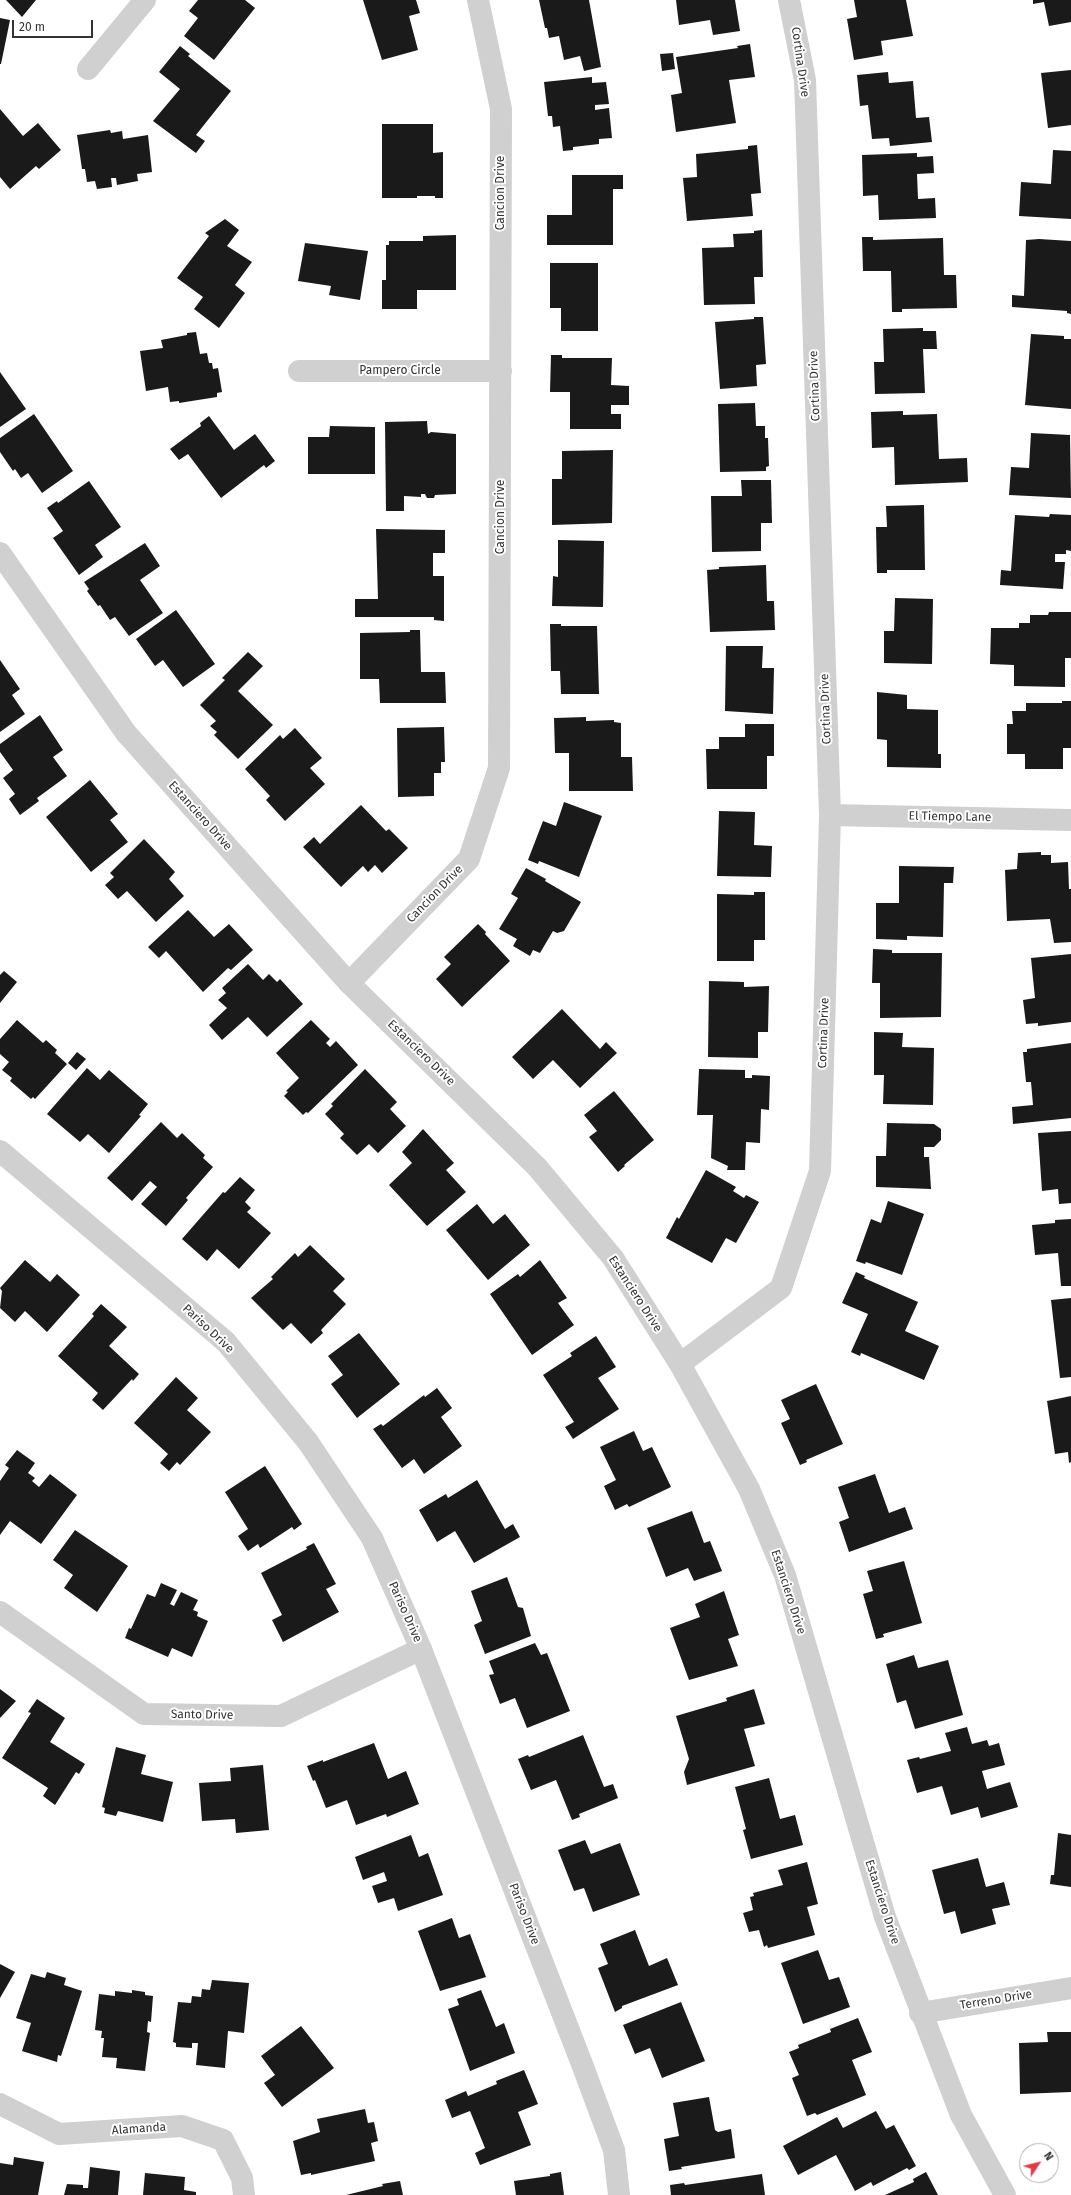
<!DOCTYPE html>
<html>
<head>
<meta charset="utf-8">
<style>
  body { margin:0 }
  #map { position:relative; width:1071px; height:2195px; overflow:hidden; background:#fff; font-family:"Fira Sans",sans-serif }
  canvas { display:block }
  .north { position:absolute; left:1019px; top:2143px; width:40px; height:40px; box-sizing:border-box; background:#fff; border:1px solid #adadad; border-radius:50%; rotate:55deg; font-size:11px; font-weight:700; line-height:16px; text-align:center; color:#333 }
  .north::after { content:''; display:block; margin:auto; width:14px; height:18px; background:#e63946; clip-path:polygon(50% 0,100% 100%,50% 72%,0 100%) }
  .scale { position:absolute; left:12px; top:20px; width:81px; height:18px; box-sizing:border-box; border:2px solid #333; border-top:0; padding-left:5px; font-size:12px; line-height:14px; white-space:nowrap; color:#333; -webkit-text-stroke:3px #fff; paint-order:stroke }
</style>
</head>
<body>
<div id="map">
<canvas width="1071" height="2195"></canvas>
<div class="north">N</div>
<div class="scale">20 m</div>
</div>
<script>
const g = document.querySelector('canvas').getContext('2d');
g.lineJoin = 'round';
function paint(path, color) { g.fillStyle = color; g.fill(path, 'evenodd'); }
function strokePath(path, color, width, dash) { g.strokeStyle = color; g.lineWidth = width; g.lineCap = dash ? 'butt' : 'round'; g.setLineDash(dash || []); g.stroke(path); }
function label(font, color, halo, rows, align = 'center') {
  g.font = font + ' "Fira Sans",sans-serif'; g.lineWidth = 4; g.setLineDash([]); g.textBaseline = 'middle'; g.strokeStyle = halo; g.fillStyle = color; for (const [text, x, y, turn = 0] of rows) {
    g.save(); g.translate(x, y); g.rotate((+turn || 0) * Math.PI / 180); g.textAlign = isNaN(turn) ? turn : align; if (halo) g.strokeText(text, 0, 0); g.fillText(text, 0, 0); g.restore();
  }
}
const building = new Path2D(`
  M6 0H36L22 17Z
  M198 0H245L255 8 214 60 184 36 198 18 189 11Z
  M363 0H416L420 13 409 16 418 50 382 60Z
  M539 0H589L601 67 584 71 580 56 564 60 559 36 549 38 547 28H545Z
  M676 0H735L740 31 713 35 710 20 679 25Z
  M854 0H906L913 36 881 41 883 55 854 60 847 19 857 17Z
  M1033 0H1071V22L1049 26 1044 2 1033 4Z
  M0 18 10 20 1 64H0Z
  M750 44 755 77 729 80 736 123 676 132 671 95 682 93 676 57 738 48 737 46Z
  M180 46 190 54 188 56 231 91 196 135 205 141 196 153 153 121 180 89 159 72Z
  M673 53 675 69 662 71 660 54Z
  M1071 70V125L1048 128 1041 73Z
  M888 72 889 83 913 81 916 118 929 117 932 142 890 146 889 138 872 139 868 105 860 106 857 75Z
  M592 77V83L606 82 609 104 595 105V110L609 108 612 138 599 139V144L573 147V150L563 151 560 126 553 127 552 116H548L544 82Z
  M0 109 23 136 38 123 61 150 39 169 36 166 10 189 0 177Z
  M382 124H433V153L443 152V198H435V196H417V198H382Z
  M110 130 111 133 122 131 123 139 148 135 152 172 137 174 138 181 117 185 116 178H111L112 187 97 189 95 181 87 182 85 169H82L77 135Z
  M757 145 761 193 751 194 753 216 687 221 683 178 697 177 696 154 748 149V146Z
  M1053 150 1071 151V219L1019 216 1021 182 1051 184Z
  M917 153V157L933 156 934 173 917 174 918 199 935 198 936 218 879 220 878 195 863 196 862 155Z
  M572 175H623V189H613V245H547V215H572Z
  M225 219 239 230 227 246 252 262 235 285 245 293 219 328 194 309 203 297 177 278 209 236 205 233Z
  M762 230 763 277H754L755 304 704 305 702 248 734 247 733 234 754 233V231Z
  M456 235V290H417V309H382V280H386V245H389V241H423V236Z
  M862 237H873V240L943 238 944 275H956L957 308 902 309V312H892L891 271H863Z
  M1039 239 1071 241V314L1067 313V311L1012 307V295L1024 296 1026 240Z
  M305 243 368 251 360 300 329 295 331 286 298 281Z
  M550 263H598V331H561V308H550Z
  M754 317H763L766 364 756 365 757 386 720 389 715 322 754 319Z
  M923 328V331H936L937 349H923L925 393 875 394 874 362H884L883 329Z
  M196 332 200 354 207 353 209 363H212L213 369 218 368 222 392 217 393V397L179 403V401L170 402 168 387 146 391 140 351 163 348 161 340 187 335V333Z
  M1031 334 1064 336V339H1071V409L1025 405Z
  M551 355H562V358H612L611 385 629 386V405H611V414H621V429H570V392H550Z
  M0 372 26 409 0 427Z
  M755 403 756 426H765V438H768L769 466 766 467V471L720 472 718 404Z
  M903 411V415L937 414 939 459 967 458 968 482 895 485 894 447 872 448 871 412Z
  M34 414 73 471 42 493 28 473 21 478 15 469 13 471 0 452V438Z
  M209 416 234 450 255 434 275 461 266 468 264 465 221 498 188 454 179 460 170 449 201 426 200 423Z
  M427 421 428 434 431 432 456 434V494L435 495 434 498H427L425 494H421V497L404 496V511H386L385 422Z
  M330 426 375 427V474H308V437H329Z
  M1031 433 1070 435 1071 498 1009 495 1011 467 1029 468Z
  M613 450 612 523 552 525V479H562V451Z
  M741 480H771L772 523H761V551L712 552 711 496H742Z
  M89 481 121 527 95 545 103 557 79 575 53 538 63 531 47 508 57 501 58 503Z
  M924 505 925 570H887V573H877L876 527H887L886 506Z
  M1050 514 1071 515V551L1066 550V554H1055V562H1065L1063 589 1000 585 1001 570 1011 571 1015 515 1049 517Z
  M376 529 445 530V553H433V576H444V621L434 620V617H355V599H378Z
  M558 540 604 541 603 607 552 606 553 576 558 577Z
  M145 543 160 566 140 580 163 613 129 636 115 617 110 620 100 605 98 606 87 591 89 589 84 582Z
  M766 565 767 601H774L775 630 710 632 707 570 719 569V567Z
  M895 598 933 599 932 664 884 663V631H894Z
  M176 610 215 664 183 687 163 660 155 666 136 639Z
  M1049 612H1071V658H1065V687L1014 686V665L990 664 991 628H1019V623H1030V615H1048Z
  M550 624H561V626H597L599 694H561L560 671H551Z
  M410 630H420L421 672H445L446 703H380L379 679H360V633L410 632Z
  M726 646H763L762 668H774L773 714 725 711Z
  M248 652 263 666 238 691 273 725 238 759 214 735 217 732 210 726 216 721 200 705 225 680 222 678Z
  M0 660 20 689 12 695 25 714 0 732Z
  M877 692 907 695V709L938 710V754H941V768L887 767V740L877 739Z
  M1062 701H1071V748H1063V769H1025V754H1007V724H1013L1012 711H1026V703H1062Z
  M40 715 63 750 53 757 67 776 37 798 39 801 20 815 9 799 15 794 3 778 13 770 0 752V744Z
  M586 717V721L614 720V722L621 723V757H632L633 791H569V753H555L554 718Z
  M745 724H774V756H767V789H707L706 749H719V737H745Z
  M444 727 445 762H441V773H434V796L398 797 397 728Z
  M295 728 322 758 310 768 325 784 285 821 266 800 270 796 245 769 280 735 283 739Z
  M90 780 118 814 110 820 128 842 91 872 46 817Z
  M564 802 602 816 579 877 539 861 538 864 528 860 543 821 556 826Z
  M361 805 386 831 389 829 408 848 382 873 375 865 368 872 363 866 341 887 303 847 314 837 320 844Z
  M719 811 755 812 754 845 772 846 771 877 717 876Z
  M144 839 175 872 169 879 184 896 156 922 127 891 118 899 105 885 114 877 110 873Z
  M1041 852V855H1051V863L1068 862 1069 889H1071V942L1054 943 1050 919 1007 921 1005 870 1017 869 1018 853Z
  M899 866 954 867 953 883H944L943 937 907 936V940L876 939V903H899Z
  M526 868 546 879 545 881 581 902 564 931 557 933 553 931 540 953 533 950 530 956 513 946 517 939 499 929 518 898 511 894Z
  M754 892H765V940H754V961H717V894L754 895Z
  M188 910 214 937 229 924 253 950 231 970 228 968 203 992 166 951 159 958 148 947Z
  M478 924 486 932 485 934 510 961 462 1007 436 979 451 964 444 957Z
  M873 949 892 950V953H942L941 1017 880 1018V983H872Z
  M1071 954V1022L1038 1026V1023L1026 1024 1023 1000 1035 998 1031 958Z
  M248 964 263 980 269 974 277 982 280 979 303 1004 267 1037 248 1017 222 1040 209 1025 227 1008 218 1000 226 993 222 988Z
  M4 971 17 982 0 1003V975Z
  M709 981 744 982V987L769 986 768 1032H758V1058L708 1057Z
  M562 1009 600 1049 606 1042 617 1053 580 1088 553 1060 533 1079 512 1057Z
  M17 1020 43 1043 46 1040 57 1050 55 1053 67 1064 35 1099 33 1097 31 1099 10 1081 12 1078 2 1070 9 1062 0 1054V1039Z
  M311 1020 330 1039 326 1043 330 1047 336 1041 358 1065 308 1113 306 1112 303 1115 284 1096 288 1092 286 1091 299 1078 276 1053Z
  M874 1032 903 1033 902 1047 934 1048 933 1105 883 1104 884 1075H874Z
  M1071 1043V1118L1013 1124 1012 1107 1033 1105 1031 1082H1026L1023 1052H1027V1049Z
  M77 1052 86 1059 76 1070 68 1063Z
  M87 1068 100 1080 109 1070 148 1104 139 1115 141 1116 109 1153 88 1134 80 1142 47 1114Z
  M365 1069 397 1102 390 1109 406 1126 378 1153 369 1144 357 1155 340 1138 344 1134 325 1114 333 1106 331 1104Z
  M699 1069 745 1070V1078H752V1075L770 1076 769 1110 761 1109 760 1143 746 1142 745 1170H727L728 1166 711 1158 713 1115H697Z
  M614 1091 654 1140 624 1165 625 1166 618 1172 589 1137 597 1131 584 1115Z
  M161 1122 177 1138 182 1133 205 1155 203 1158 213 1167 186 1198 188 1200 166 1226 141 1204 157 1187 150 1181 132 1201 107 1178Z
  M887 1123 934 1124 941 1129V1140L934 1147H924V1157H929L931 1189 876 1187V1156H886Z
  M423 1129 454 1163 446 1170 466 1192 427 1226 389 1185 412 1163 402 1152Z
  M1071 1131V1203L1059 1204 1058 1189 1042 1191 1038 1133Z
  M706 1170 736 1187 733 1191 744 1198 746 1195 759 1202 736 1243 726 1238 712 1263 666 1238 677 1217 679 1219Z
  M240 1177 255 1190 245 1202 251 1208 247 1212 271 1233 239 1269 217 1249 207 1261 182 1239 223 1192 225 1193Z
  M888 1201 924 1214 902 1275 866 1262 865 1264 856 1261 871 1219 881 1223Z
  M477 1204 493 1224 505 1214 530 1245 488 1280 446 1230Z
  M1071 1219V1286H1061L1058 1253 1035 1255 1032 1225 1055 1223V1220Z
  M310 1245 345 1279 333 1291 346 1304 321 1330 323 1333 311 1344 291 1323 283 1330 251 1298 273 1279 271 1277 295 1253 298 1257Z
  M25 1260 50 1282 57 1274 80 1295 47 1332 25 1311 15 1322 0 1308 2 1291 0 1288Z
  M540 1260 567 1298 558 1303 574 1325 532 1355 490 1294 518 1274 520 1277Z
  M856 1272 865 1276 864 1278 918 1302 905 1331 939 1346 924 1380 861 1353 860 1356 851 1352 868 1314 842 1303Z
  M1071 1298V1377L1060 1378 1051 1300Z
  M101 1304 127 1327 109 1346 139 1374 133 1381 132 1379 103 1410 92 1400 98 1393 58 1356 94 1316 92 1314Z
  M359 1333 400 1384 357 1418 331 1384 343 1375 328 1356Z
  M596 1336 616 1367 598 1378 619 1409 573 1439 565 1427 574 1422 543 1375 572 1356 570 1353Z
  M176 1377 198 1398 187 1410 211 1432 180 1465 177 1462 169 1471 160 1463 168 1454 134 1423Z
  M816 1384 843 1444 806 1460 807 1462 800 1465 781 1423 790 1419 781 1400Z
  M437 1388 452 1408 441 1417 462 1446 424 1474 414 1459 402 1468 373 1429 381 1424 383 1426 424 1395 425 1397Z
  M1071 1396V1462L1069 1463 1068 1452 1055 1454 1047 1401Z
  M634 1431 643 1451 652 1447 671 1487 629 1507 627 1504 615 1510 604 1486 616 1480 600 1447Z
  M17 1450 35 1463 28 1473 35 1478 32 1481 39 1487 50 1474 77 1495 41 1544 10 1521 0 1535V1481L9 1468 5 1465Z
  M265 1466 302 1524 294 1530 292 1527 260 1548 258 1544 248 1551 238 1536 248 1529 225 1492Z
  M875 1474 889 1513 905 1507 913 1529 849 1552 839 1522 849 1518 838 1487Z
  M477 1480 505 1529 513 1524 520 1537 474 1563 455 1531 437 1542 419 1510 446 1494 448 1498Z
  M692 1511 704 1543 710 1541 722 1571 694 1581 688 1568 666 1577 647 1528Z
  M75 1530 128 1566 97 1612 64 1588 73 1575 53 1560Z
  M314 1543 336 1584 326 1589 339 1612 283 1642 272 1620 282 1615 261 1573 307 1549 306 1547Z
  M904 1561 922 1623 883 1634 884 1637 876 1639 863 1594 873 1591 867 1571Z
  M507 1577 518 1607 523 1608 531 1636 485 1654 474 1625 482 1621 471 1591Z
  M161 1583 177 1590 170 1604 174 1606 181 1592 198 1600 193 1610 198 1612 197 1616 208 1621 192 1657 172 1648 168 1657 125 1638 129 1628 131 1629 147 1594 155 1597Z
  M724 1591 739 1635 728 1639 738 1666 689 1680 670 1628 700 1617 695 1604Z
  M535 1643 541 1655 547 1653 570 1711 527 1728 515 1698 500 1704 489 1675 494 1674 489 1661Z
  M914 1655 918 1668 948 1660 963 1715 915 1729 906 1700 897 1703 886 1664Z
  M0 1689 16 1701 0 1718Z
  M754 1689 765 1724 744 1729 755 1766 687 1785 684 1772 689 1759 676 1716 727 1701 726 1698Z
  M37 1699 65 1718 50 1742 85 1764 79 1774 76 1772 55 1805 43 1796 48 1788 2 1758 31 1713 28 1712Z
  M967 1727 972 1744 987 1740 989 1746 999 1743 1005 1765 982 1771 987 1789 1010 1782 1018 1807 981 1818 978 1807 951 1815 942 1786 917 1793 907 1760 919 1757 920 1759 951 1751 945 1733Z
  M583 1735 604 1787 613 1784 618 1798 579 1814 580 1817 572 1820 556 1780 531 1790 518 1759 528 1755 529 1757Z
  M374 1743 388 1779 406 1771 419 1804 387 1817 386 1814 356 1825 347 1800 326 1808 315 1780 313 1781 307 1766 323 1760V1762Z
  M116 1747 146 1755 141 1774 173 1782 163 1822 118 1811 116 1816 104 1813 105 1808 102 1807Z
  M263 1765 269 1830 236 1833 235 1819 202 1821 199 1783 231 1781 230 1768Z
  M769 1778 780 1819 795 1815 803 1845 751 1859 743 1830 746 1829 735 1787Z
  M1058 1833 1071 1835V1887L1050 1884 1051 1875H1054Z
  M411 1835 419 1857 428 1853 443 1895 398 1911 394 1898 378 1903 372 1886 387 1881 384 1872 363 1880 355 1857Z
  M585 1840 591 1854 620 1843 640 1895 593 1912 584 1888 574 1891 558 1850Z
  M978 1858 986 1887 1004 1882 1010 1905 992 1909 996 1924 961 1934 955 1911 944 1914 932 1870Z
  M807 1862 818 1904 807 1907 815 1935 768 1948 767 1945 764 1947 759 1930 749 1932 743 1913 753 1910 750 1897 754 1896 753 1893 783 1885 778 1870Z
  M452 1918 459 1938 470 1934 486 1977 440 1991 418 1931Z
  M635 1930 649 1966 667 1958 678 1985 622 2006V2008L615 2012 598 1968 608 1964 600 1944Z
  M818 1950 829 1980 839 1977 850 2007 803 2024 781 1963Z
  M0 1964 15 1972 0 1998Z
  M47 1972 66 1978 64 1985 82 1991 61 2056 58 2055 57 2062 22 2051 31 2023 16 2018 31 1974 45 1978Z
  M212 1980 249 1983 244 2033 228 2031 225 2068 196 2065 198 2043H192V2048L176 2047V2043L173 2042 178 2002 191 2003 192 1996 201 1997 202 1989 210 1990Z
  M132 1990 145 1992V1995L153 1996 151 2022 148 2021 147 2032 150 2033 145 2071 116 2068 117 2058 102 2057 104 2038H101L102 2031 95 2030 99 1994 115 1996V1991L132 1993Z
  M481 1990 496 2027 504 2023 515 2053 470 2071 448 2009 459 2005 457 1999Z
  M681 2002 705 2061 662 2078 650 2048 635 2054 623 2025Z
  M858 2018 872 2052 852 2060 866 2095 817 2115 815 2113 807 2116 792 2078 799 2075 789 2052 799 2048 798 2045 831 2032 830 2029Z
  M301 2026 334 2068 282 2107 264 2083 275 2075 261 2056Z
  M1047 2032H1071V2092L1020 2094 1019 2043 1048 2042Z
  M524 2070 538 2104 518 2112 531 2145 480 2165 475 2153 485 2148 470 2111 452 2118 445 2100 466 2091 468 2096 497 2084 496 2081Z
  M709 2097 715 2130 718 2132 731 2129 735 2158 681 2167 682 2169 669 2171 664 2139 679 2136 673 2103Z
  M365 2109 368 2123 374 2122 378 2141 371 2143 375 2161 311 2175V2173L301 2175 293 2141 320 2132 317 2119Z
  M876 2111 886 2129 894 2125 916 2166 909 2170 907 2168 873 2186 871 2182 855 2191 836 2155 798 2175 783 2146 837 2117 843 2128Z
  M14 2157 44 2162 38 2195H0V2163L13 2165Z
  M90 2167 120 2171 118 2195H64L67 2184 83 2185V2188H88Z
  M561 2172 564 2195H516L514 2181 550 2176V2174Z
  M926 2172 938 2195H885L914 2182 913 2179Z
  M145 2173 185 2177 184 2190 196 2192V2195H143Z
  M762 2174 765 2195H671L670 2185 684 2183 685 2185Z
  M400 2181 403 2195H346L383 2186 382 2184Z`);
const minor = new Path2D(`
  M88 69 145 0
  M299 371H501
  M830 815 1071 820
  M349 983 469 859 499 768 501 109 478 0
  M0 1151 226 1342 308 1442 372 1538 421 1649 582 2064 614 2150 619 2195
  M680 1364 781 1288 820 1171 830 815 805 80 789 0
  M0 1612 144 1714 281 1716 421 1649
  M920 2013 1071 1988
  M0 2104 59 2134 182 2126 223 2140 242 2178 244 2195`);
const tertiary = new Path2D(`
  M0 553 126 733 349 983 537 1167 613 1258 680 1364 749 1489 785 1575 885 1917 961 2115 1005 2195`);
const streetNames = [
  ["Cortina Drive",800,62,82],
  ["Cancion Drive",501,193,-90],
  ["Pampero Circle",400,371],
  ["Cortina Drive",815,386,-92],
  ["Cancion Drive",501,517,-90],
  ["Cortina Drive",826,709,-92],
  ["Estanciero Drive",200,816,48],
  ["El Tiempo Lane",950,817,1],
  ["Cancion Drive",435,894,-46],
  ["Cortina Drive",824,1033,-88],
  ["Estanciero Drive",421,1053,44],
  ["Estanciero Drive",635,1294,57],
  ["Pariso Drive",208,1329,43],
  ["Estanciero Drive",788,1592,72],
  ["Pariso Drive",405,1612,66],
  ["Santo Drive",202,1715,1],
  ["Estanciero Drive",882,1902,72],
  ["Pariso Drive",524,1914,69],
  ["Terreno Drive",996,2000,-9],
  ["Alamanda",139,2129,-4]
];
paint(building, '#1a1a1a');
strokePath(minor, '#d0d0d0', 22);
strokePath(tertiary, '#d0d0d0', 22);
label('12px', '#333', '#fff', streetNames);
</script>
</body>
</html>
